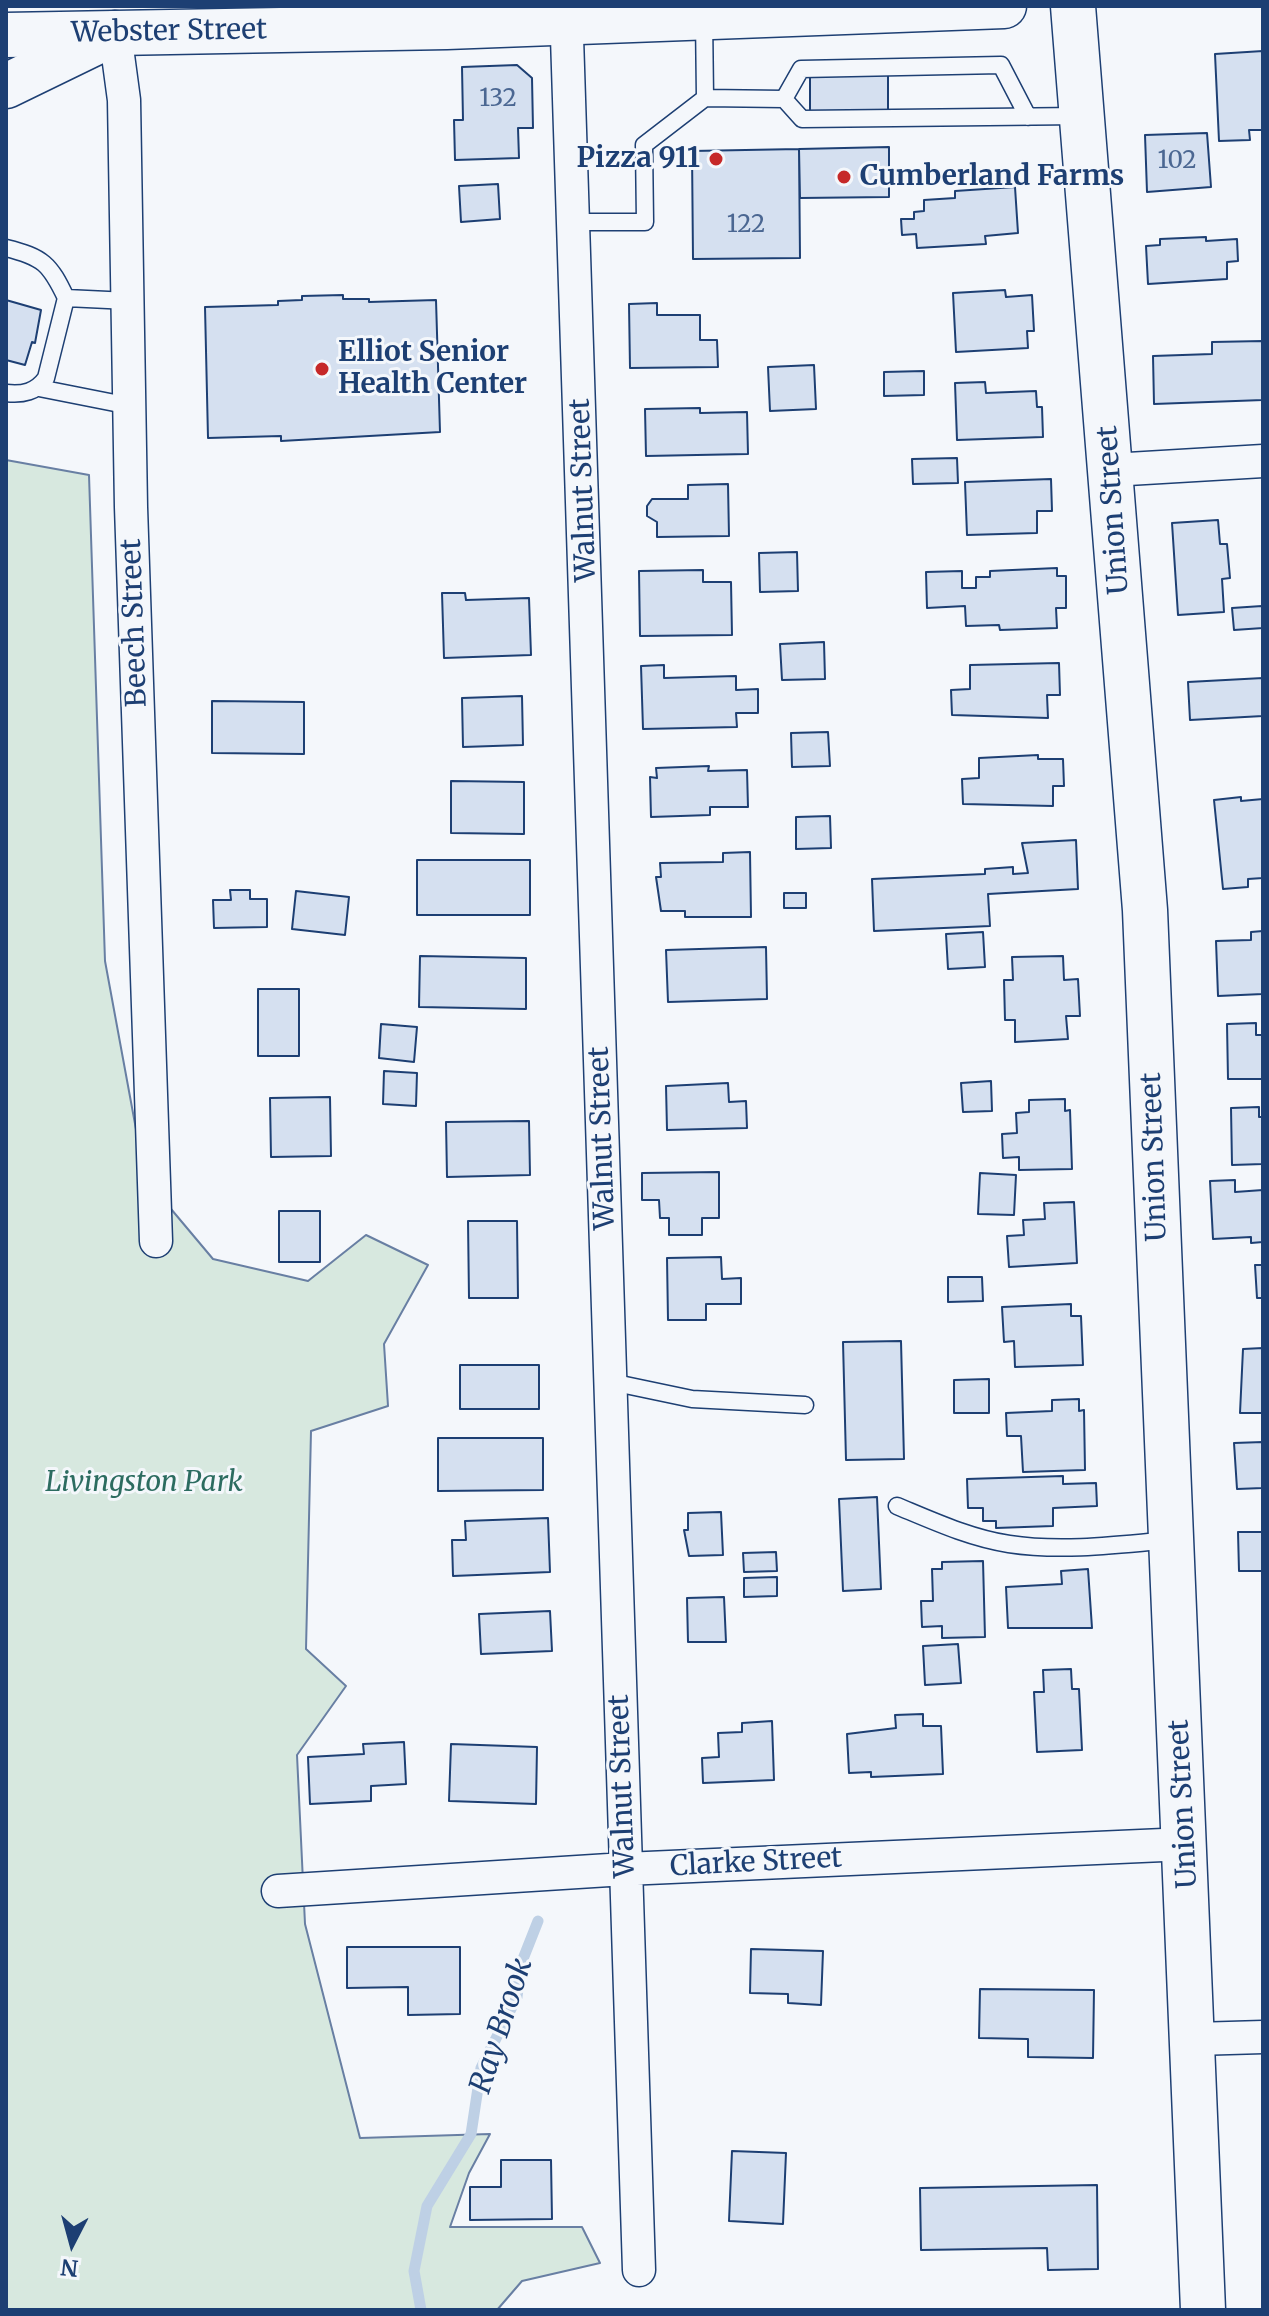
<!DOCTYPE html>
<html>
<head>
<meta charset="utf-8">
<style>
  body { margin:0 }
  #map { position:relative; width:1269px; height:2316px; overflow:hidden; background:#f4f7fb; font-family:Merriweather,serif }
  canvas { display:block }
  .frame { position:absolute; inset:0; border:8px solid #1d3f73; pointer-events:none }
  .north { position:absolute; left:32px; top:2204px; width:80px; height:80px; -webkit-text-stroke:6px #f4f7fb; paint-order:stroke; rotate:186deg; font-size:22px; font-weight:700; line-height:32px; text-align:center; color:#1d3f73 }
  .north::after { content:''; display:block; margin:auto; width:28px; height:36px; background:#1d3f73; clip-path:polygon(50% 0,100% 100%,50% 72%,0 100%) }
</style>
</head>
<body>
<div id="map">
<canvas width="1269" height="2316"></canvas>
<div class="frame"></div>
<div class="north">N</div>
</div>
<script>
const g = document.querySelector('canvas').getContext('2d');
g.lineJoin = 'round';
function paint(path, color) { g.fillStyle = color; g.fill(path, 'evenodd'); }
function strokePath(path, color, width, dash) { g.strokeStyle = color; g.lineWidth = width; g.lineCap = dash ? 'butt' : 'round'; g.setLineDash(dash || []); g.stroke(path); }
function label(font, color, halo, rows, align = 'center') {
  g.font = font + ' Merriweather,serif'; g.lineWidth = 6; g.setLineDash([]); g.textBaseline = 'middle'; g.strokeStyle = halo; g.fillStyle = color; for (const [text, x, y, turn = 0] of rows) {
    g.save(); g.translate(x, y); g.rotate((+turn || 0) * Math.PI / 180); g.textAlign = isNaN(turn) ? turn : align; if (halo) g.strokeText(text, 0, 0); g.fillText(text, 0, 0); g.restore();
  }
}
const green = new Path2D(`
  M6 460 89 475 105 961 145 1178 213 1259 308 1281 366 1235 428 1265 384 1344 388 1406 311 1431 306 1649 346 1686 297 1755 305 1924 360 2138 490 2134 469 2173 450 2227H582L600 2263 522 2281 497 2310H6Z`);
const stream = new Path2D(`
  M421 2310 414 2271 427 2206 471 2134 481 2068 517 1997 521 1964 538 1921`);
const building = new Path2D(`
  M1263 51V130H1249L1250 140 1219 141 1215 54Z
  M517 65 532 78 533 128H518L519 158 455 160 454 120H463L462 67Z
  M810 73H888V112H810Z
  M1207 133 1211 187 1147 192 1145 135Z
  M889 147V197L800 198 799 149Z
  M799 149 800 258 693 259 692 151Z
  M498 184 500 219 461 222 459 186Z
  M1015 187 1018 233 985 236 986 244 917 248 916 234 902 235 901 219H914V212L924 211V200L955 198V191Z
  M1206 237V241L1237 239 1238 261 1227 262V279L1148 284 1146 246 1160 245V239Z
  M1005 290 1006 297 1032 295 1034 331H1027L1028 348 956 352 953 293Z
  M343 295V299H369V302L436 300 440 432 281 441V436L208 438 205 307 278 305V301L302 300V296Z
  M6 300 41 310 35 343 32 342 25 365 6 360Z
  M657 303V315H700V340H717L718 367 630 368 629 304Z
  M1263 341V400L1154 404 1153 356 1212 354V342Z
  M814 365 816 409 770 411 768 367Z
  M924 371V395L884 396V372Z
  M985 382 986 393 1036 391 1037 407H1042L1043 437 957 440 955 383Z
  M700 408V413L747 412 748 454 646 456 645 409Z
  M957 458 958 483 913 484 912 459Z
  M1051 479 1052 511H1037V533L967 535 965 482Z
  M728 484 729 536 657 537V522L647 516V506L652 499H688V485Z
  M1218 520 1220 544H1227L1230 578 1222 579 1224 612 1178 615 1172 523Z
  M797 552 798 591 760 592 759 553Z
  M1057 568V576H1066V608H1056L1057 628 1000 630 999 625 966 626 965 606 927 608 926 572 962 571V588H976V577H990V571Z
  M703 570V582H731L732 635 640 636 639 571Z
  M442 593H465L466 600 529 598 531 655 444 658Z
  M1262 606 1263 628 1234 630 1232 608Z
  M824 642 825 679 782 680 780 644Z
  M1059 663 1060 695H1047L1048 718 952 715 951 690 970 689V665Z
  M664 665V678L736 676V690L758 689V713H736L737 727 643 729 641 666Z
  M1263 678V716L1190 720 1188 682Z
  M522 696 523 745 463 747 462 698Z
  M212 701 304 702V754L212 753Z
  M828 732 830 766 792 767 791 733Z
  M1038 755V759H1063L1064 786H1053V806L963 804 962 779 979 778V758Z
  M709 766 708 771 747 770 748 807H710V815L651 817 650 777 657 778 656 768Z
  M451 781 524 782V834L451 833Z
  M1241 797V801L1263 799V878L1248 879V887L1223 889 1214 800Z
  M830 816 831 848 796 849V817Z
  M1076 840 1078 889 988 894 990 926 874 931 872 879 985 874V869L1013 867V874L1028 873 1022 843Z
  M750 852 751 917H685V911H661L656 877H661L660 863 723 862V853Z
  M417 860H530V915H417Z
  M230 890H250V899H267V927L214 928 213 900H231Z
  M296 891 349 897 345 935 292 929Z
  M784 893H806V908H784Z
  M1263 931V994L1218 996 1216 941 1251 940V932Z
  M983 932 985 967 948 969 946 934Z
  M766 947 767 999 668 1002 666 950Z
  M420 956 526 958V1009L419 1007Z
  M1063 956 1064 980 1078 979 1080 1016H1066L1068 1039 1015 1042V1020H1005L1004 980H1013L1012 957Z
  M258 989H299V1056H258Z
  M1256 1023V1035H1263V1079H1228L1227 1024Z
  M381 1024 417 1027 414 1062 379 1058Z
  M384 1071 417 1073 416 1106 383 1104Z
  M991 1081 992 1111 963 1112 961 1083Z
  M728 1083 729 1102 746 1101 747 1128 667 1130 666 1086Z
  M330 1097 331 1156 271 1157 270 1098Z
  M1065 1099V1111L1070 1110 1072 1169 1019 1170V1157L1003 1158 1002 1134 1017 1133 1016 1113 1029 1112V1100Z
  M1259 1107V1117H1263V1164L1232 1165 1231 1108Z
  M529 1121 530 1175 447 1177 446 1122Z
  M719 1172V1218H702V1235H669V1218H660L659 1200H642V1173Z
  M980 1173 1016 1175 1014 1215 978 1214Z
  M1235 1180V1192L1263 1190V1242L1251 1243V1237L1213 1239 1210 1181Z
  M1074 1202 1077 1263 1009 1267 1007 1236 1024 1235 1023 1220 1045 1219 1044 1203Z
  M279 1211H320V1262H279Z
  M468 1221H517L518 1298H469Z
  M721 1257 722 1279 741 1278V1304H706V1320H668L667 1258Z
  M1255 1265H1263V1298H1257Z
  M948 1277H982L983 1301 948 1302Z
  M1071 1304V1316H1081L1083 1365 1015 1367 1014 1341 1004 1342 1002 1307Z
  M901 1341 904 1459 846 1460 843 1342Z
  M1263 1348V1413H1240L1243 1349Z
  M460 1365H539V1409H460Z
  M989 1379V1413H954V1380Z
  M1079 1399V1411L1084 1410 1085 1470 1023 1472 1021 1436H1007L1006 1413 1052 1411V1400Z
  M438 1438H543V1490L438 1491Z
  M1263 1442V1488L1237 1489 1234 1443Z
  M1063 1476V1484L1096 1483 1097 1506 1053 1508V1526L996 1528V1521H983V1508H968L967 1479Z
  M877 1497 881 1589 843 1591 839 1499Z
  M721 1512 723 1555 689 1556 684 1530H688V1513Z
  M548 1518 550 1572 453 1576 452 1540H466L465 1521Z
  M1238 1532H1263V1571H1239Z
  M776 1552 777 1571 744 1572 743 1553Z
  M983 1561 985 1637 942 1638V1626L922 1627 921 1601H933L932 1569H942V1562Z
  M1088 1569 1092 1628H1008L1006 1587 1062 1584 1061 1571Z
  M777 1577V1596L744 1597V1578Z
  M724 1597 726 1642H688L687 1598Z
  M550 1611 552 1651 481 1654 479 1614Z
  M958 1644 961 1683 925 1685 923 1646Z
  M1071 1669 1072 1689H1079L1082 1750 1037 1752 1034 1692H1044L1043 1670Z
  M923 1714V1726H941L943 1774 871 1777V1772L849 1773 847 1734 896 1728 895 1715Z
  M772 1721 774 1780 703 1783 702 1758 719 1757 718 1733 742 1732V1723Z
  M404 1742 406 1784 371 1786V1801L310 1804 308 1757 364 1754 363 1744Z
  M451 1744 537 1747 536 1804 449 1801Z
  M347 1947H460V2014L408 2015V1987L347 1988Z
  M751 1949 823 1951 821 2005 788 2003V1994L750 1993Z
  M980 1989 1094 1990 1093 2058 1028 2057V2039L979 2038Z
  M732 2151 786 2153 783 2224 729 2221Z
  M501 2160H551L552 2219 470 2220V2187H501Z
  M1097 2185 1098 2269 1048 2270 1047 2248 921 2250 920 2188Z`);
const lane = new Path2D(`
  M704 17 705 98 784 99 802 119 1080 116
  M784 99 801 69 1001 65 1028 117
  M575 222H645L644 145 705 98
  M6 248C43 257 50 264 66 298L129 301
  M39 388 130 406
  M6 393C23 395 36 392 46 378L66 298
  M611 1382 692 1399 805 1405
  M897 1506C933 1521 970 1538 1009 1544 1061 1552 1117 1545 1169 1540`);
const street = new Path2D(`
  M566 6 639 2270
  M115 33 124 100 131 507 156 1241
  M1111 470 1263 461
  M278 1891 625 1869 1186 1844
  M1195 2039 1263 2037`);
const secondary = new Path2D(`
  M1073 6 1145 910 1203 2310
  M6 35 115 33`);
const primary = new Path2D(`
  M6 86 115 33 447 27 1004 6`);
const markers = [
  [716,159,8,"#c62828"],
  [844,177,8,"#c62828"],
  [322,369,8,"#c62828"]
];
const numberNames = [
  ["132",498,99],
  ["102",1177,161],
  ["122",746,225]
];
const streetNames = [
  ["Webster Street",169,32,-1],
  ["Walnut Street",584,490,-92],
  ["Union Street",1114,510,-94],
  ["Beech Street",135,623,-92],
  ["Walnut Street",603,1138,-92],
  ["Union Street",1155,1157,-92],
  ["Walnut Street",623,1786,-92],
  ["Union Street",1184,1804,-93],
  ["Clarke Street",756,1863,-3]
];
const poiNames = [
  ["Pizza 911",700,159,"right"],
  ["Cumberland Farms",860,177],
  ["Elliot Senior",338,353],
  ["Health Center",338,385]
];
const parkNames = [
  ["Livingston Park",144,1483]
];
const waterNames = [
  ["Ray Brook",502,2026,-72]
];
paint(green, '#d7e8df');
strokePath(green, '#687fa3', 2);
strokePath(stream, '#bed0e5', 11);
paint(building, '#d5e0f0');
strokePath(building, '#1d3f73', 2);
strokePath(lane, '#1d3f73', 19);
strokePath(street, '#1d3f73', 35);
strokePath(secondary, '#1d3f73', 47);
strokePath(primary, '#1d3f73', 47);
strokePath(lane, '#f4f7fb', 16);
strokePath(street, '#f4f7fb', 32);
strokePath(secondary, '#f4f7fb', 44);
strokePath(primary, '#f4f7fb', 44);
for (const [x, y, r, color] of markers) { const dot = new Path2D(); dot.arc(x, y, r, 0, 2 * Math.PI); g.fillStyle = color; g.fill(dot); strokePath(dot, '#f4f7fb', 3); }
label('24px', '#4b6792', null, numberNames);
label('28px', '#1d3f73', '#f4f7fb', streetNames);
label('bold 28px', '#1d3f73', '#f4f7fb', poiNames, 'left');
label('italic 28px', '#2c6c60', '#f4f7fb', parkNames);
label('italic 30px', '#1d3f73', '#f4f7fb', waterNames);
</script>
</body>
</html>
